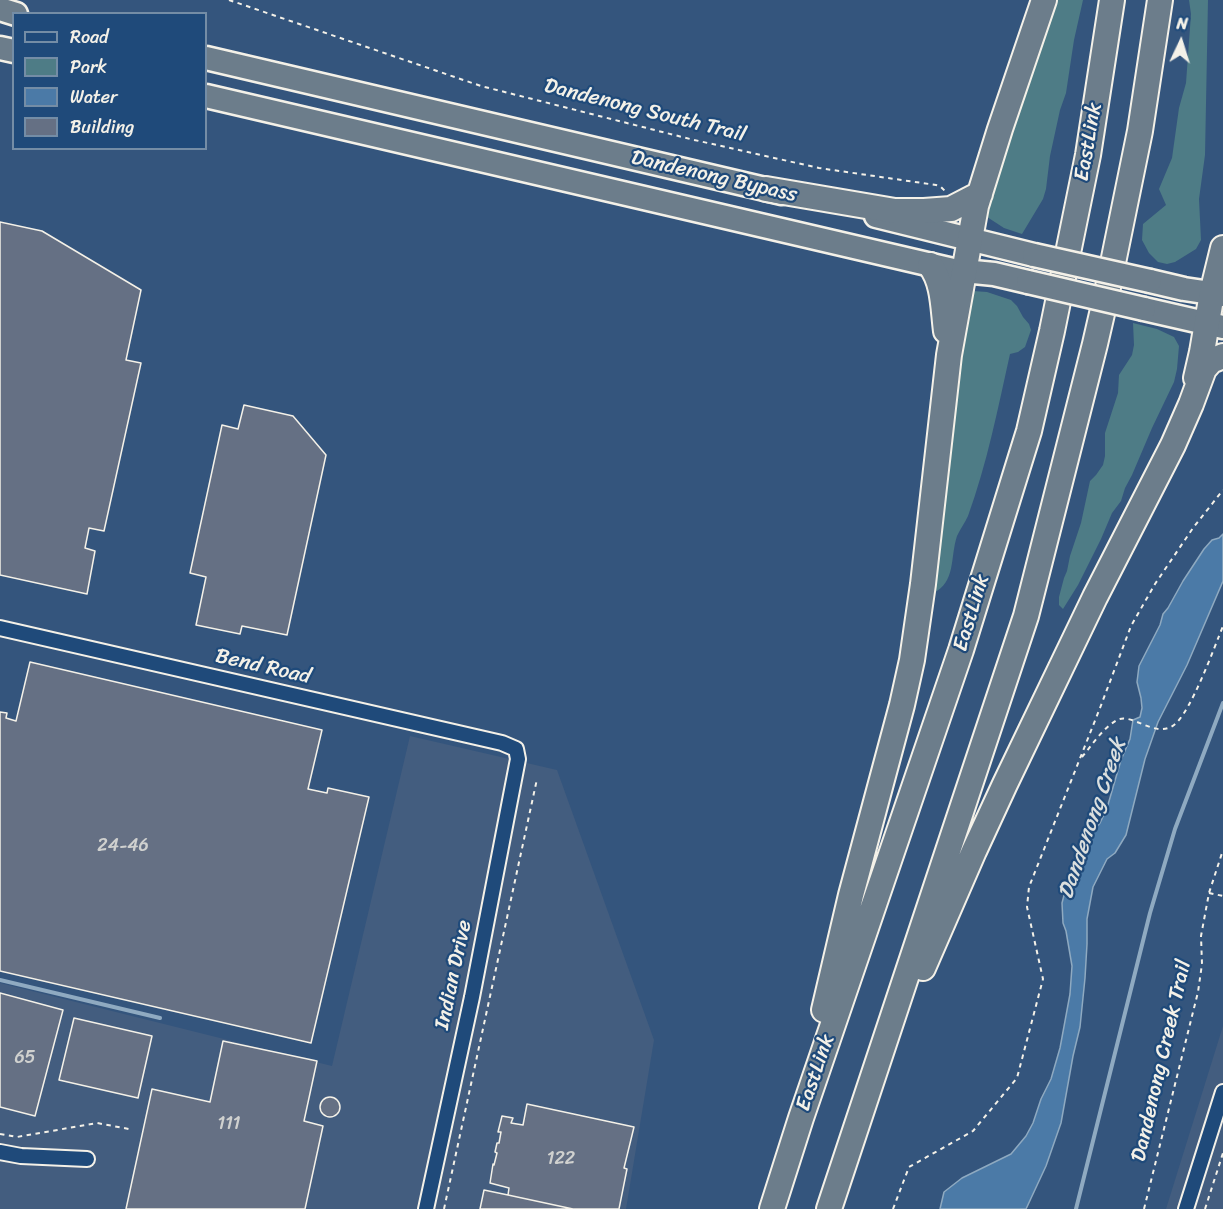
<!DOCTYPE html>
<html>
<head>
<meta charset="utf-8">
<style>
  body { margin:0 }
  #map { position:relative; width:1223px; height:1209px; overflow:hidden; background:#34557d; font-family:Sriracha,sans-serif }
  canvas { display:block }
  .legend { position:absolute; left:12px; top:12px; width:195px; height:138px; box-sizing:border-box; background:#1f4a7a; border:2px solid #748da6; margin:0; padding:8px 10px; list-style:none; font-size:18px; color:#f4f1e8 }
  .legend li { display:flex; align-items:center; gap:12px; height:30px }
  .legend b { width:30px; border:2px solid #748da6 }
  .north { position:absolute; left:1151px; top:12px; width:60px; height:60px; -webkit-text-stroke:4px #1f4a7a; paint-order:stroke; rotate:4deg; font-size:16px; font-weight:700; line-height:24px; text-align:center; color:#f4f1e8 }
  .north::after { content:''; display:block; margin:auto; width:21px; height:27px; background:#f4f1e8; clip-path:polygon(50% 0,100% 100%,50% 72%,0 100%) }
</style>
</head>
<body>
<div id="map">
<canvas width="1223" height="1209"></canvas>
<ul class="legend">
<li><b style="height:8px;background:#1f4a7a"></b>Road</li>
<li><b style="height:16px;background:#4e7c86"></b>Park</li>
<li><b style="height:16px;background:#4b7aa7"></b>Water</li>
<li><b style="height:16px;background:#657084"></b>Building</li>
</ul>
<div class="north">N</div>
</div>
<script>
const g = document.querySelector('canvas').getContext('2d');
g.lineJoin = 'round';
function paint(path, color) { g.fillStyle = color; g.fill(path, 'evenodd'); }
function strokePath(path, color, width, dash) { g.strokeStyle = color; g.lineWidth = width; g.lineCap = dash ? 'butt' : 'round'; g.setLineDash(dash || []); g.stroke(path); }
function label(font, color, halo, rows, align = 'center') {
  g.font = font + ' Sriracha,sans-serif'; g.lineWidth = 4.5; g.setLineDash([]); g.textBaseline = 'middle'; g.strokeStyle = halo; g.fillStyle = color; for (const [text, x, y, turn = 0] of rows) {
    g.save(); g.translate(x, y); g.rotate((+turn || 0) * Math.PI / 180); g.textAlign = isNaN(turn) ? turn : align; if (halo) g.strokeText(text, 0, 0); g.fillText(text, 0, 0); g.restore();
  }
}
const built = new Path2D(`
  M410 736 557 770 654 1040 626 1209H0V983L332 1066Z
  M1223 1026V1209H1166Z`);
const green = new Path2D(`
  M1054 0H1083L1074 40 1066 93 1060 110 1050 156 1046 189 1043 199 1022 234 1004 228 984 215Z
  M1189 0H1208L1205 155 1199 199 1201 240 1196 249 1175 262 1167 264 1158 262 1149 253 1142 240 1143 224 1166 205 1159 189 1172 158 1179 108 1186 83 1191 14Z
  M973 291 987 292 1011 300 1017 306 1023 317 1029 324 1031 330 1025 347 1018 352 1010 354C998 408 987 464 968 516 965 523 960 529 957 536 950 557 956 583 933 593L966 294Z
  M1133 323 1157 329 1174 337 1179 346 1177 369 1174 382 1152 428 1132 475 1125 488 1121 501 1112 513 1101 539 1078 585 1063 609 1059 605V597L1064 578 1067 571 1070 556 1081 523 1090 481 1096 475 1103 465 1105 456V433L1118 393 1119 375 1132 355 1134 345Z`);
const water = new Path2D(`
  M1223 534V581L1187 665 1158 722 1145 759 1126 835 1115 853 1107 859 1093 887 1087 919V944L1085 978 1080 1027 1073 1056 1061 1123 1046 1166 1026 1209H940L944 1192 962 1178 1011 1154 1026 1136 1033 1123 1041 1099 1051 1079 1060 1048 1070 994 1072 966 1066 931 1063 923 1062 903 1067 884 1075 864 1088 838 1100 823 1107 808 1121 760 1130 739 1133 720 1140 717 1142 708 1141 698 1137 682 1139 666 1160 625 1163 614 1168 608 1183 581 1204 549 1212 540 1219 538Z`);
const stream = new Path2D(`
  M0 980 160 1018
  M1076 1209 1150 913 1175 829 1223 703`);
const building = new Path2D(`
  M0 222 42 231 141 290 126 360 141 363 104 531 89 528 85 548 95 551 87 594 0 575Z
  M244 405 293 416 326 455 287 635 242 626 240 634 196 625 206 577 190 573 222 425 238 429Z
  M30 662 322 730 308 789 327 793 328 788 369 797 311 1043 0 971V712L7 713 6 718 16 721Z
  M0 993 63 1010 35 1116 0 1107Z
  M74 1018 152 1036 138 1098 59 1080Z
  M223 1041 317 1061 304 1121 323 1126 305 1209H126L152 1089 210 1102Z
  M320 1107a10 10 0 1 1 20 0a10 10 0 1 1-20 0Z
  M527 1104 634 1127 624 1168 627 1169 619 1209H573L508 1195 509 1188 490 1183 493 1164 494 1165 497 1153 495 1152 497 1143H499L501 1132H498L502 1116 513 1118 511 1123 523 1125Z
  M484 1190 508 1195 573 1209H480Z`);
const path = new Path2D(`
  M229 0 481 86 690 139 819 168 936 185 941 187 946 192
  M1082 757C1092 745 1103 728 1117 720 1132 712 1155 739 1174 725 1191 712 1214 648 1223 626
  M1209 893 1223 896
  M0 1134 17 1137 97 1123 129 1129
  M444 1209 537 779
  M893 1209 909 1167 973 1131 1017 1078 1043 979 1027 907 1029 887 1100 708 1131 626 1155 584 1193 528 1223 490
  M1144 1209 1198 992 1202 964 1201 936 1209 893 1223 850
  M1205 1209 1223 1153`);
const minor = new Path2D(`
  M0 628 502 743 516 749 518 759 472 997 426 1209
  M0 1152 21 1156 87 1159
  M1186 1209 1223 1092`);
const trunk = new Path2D(`
  M0 9 16 14
  M0 48 14 51
  M206 58 782 193
  M206 96 953 270 994 274 1028 282
  M876 216 1034 255
  M1150 281 1184 289 1223 295
  M1144 309 1223 327`);
const motorway = new Path2D(`
  M766 189 895 211H924L951 209 980 194
  M930 265C944 283 943 309 946 331
  M1196 378 1202 352 1212 293 1223 248
  M923 968 974 851 1005 784 1095 597 1173 445 1191 404 1204 369 1211 361 1223 356
  M824 1010 851 895 902 705 912 660 923 584 949 355 976 206 1000 129 1044 0
  M772 1209 801 1118 961 650 1029 431 1052 331 1088 155 1112 0
  M829 1209 1026 616 1095 344 1107 292 1140 131 1160 0`);
const trunkBridge = new Path2D(`
  M1034 255 1150 281
  M1028 282 1144 309`);
const numberNames = [
  ["24-46",123,846],
  ["65",25,1058],
  ["111",229,1124],
  ["122",561,1159]
];
const streetNames = [
  ["Dandenong South Trail",645,111,14],
  ["EastLink",1089,142,-80],
  ["Dandenong Bypass",714,177,13],
  ["EastLink",972,613,-73],
  ["Bend Road",263,667,13],
  ["Indian Drive",454,975,-78],
  ["Dandenong Creek Trail",1162,1061,-77],
  ["EastLink",816,1073,-71]
];
const waterNames = [
  ["Dandenong Creek",1093,819,-71]
];
paint(built, '#435d7f');
paint(green, '#4e7c86');
paint(water, '#4b7aa7');
strokePath(water, '#8faac1', 1.5);
strokePath(stream, '#8faac1', 4);
paint(building, '#657084');
strokePath(building, '#f4f1e8', 1.5);
strokePath(minor, '#f4f1e8', 18);
strokePath(trunk, '#f4f1e8', 27);
strokePath(motorway, '#f4f1e8', 28);
strokePath(path, '#f4f1e8', 2, [4.5, 4.5]);
strokePath(minor, '#1f4a7a', 14);
strokePath(trunk, '#6c7d8b', 22);
strokePath(motorway, '#6c7d8b', 24);
strokePath(trunkBridge, '#f4f1e8', 27, []);
strokePath(trunkBridge, '#6c7d8b', 22);
label('18px', '#d0d1cf', null, numberNames);
label('21px', '#f4f1e8', '#1f4a7a', streetNames);
label('italic 22px', '#dbdfde', '#1f4a7a', waterNames);
</script>
</body>
</html>
